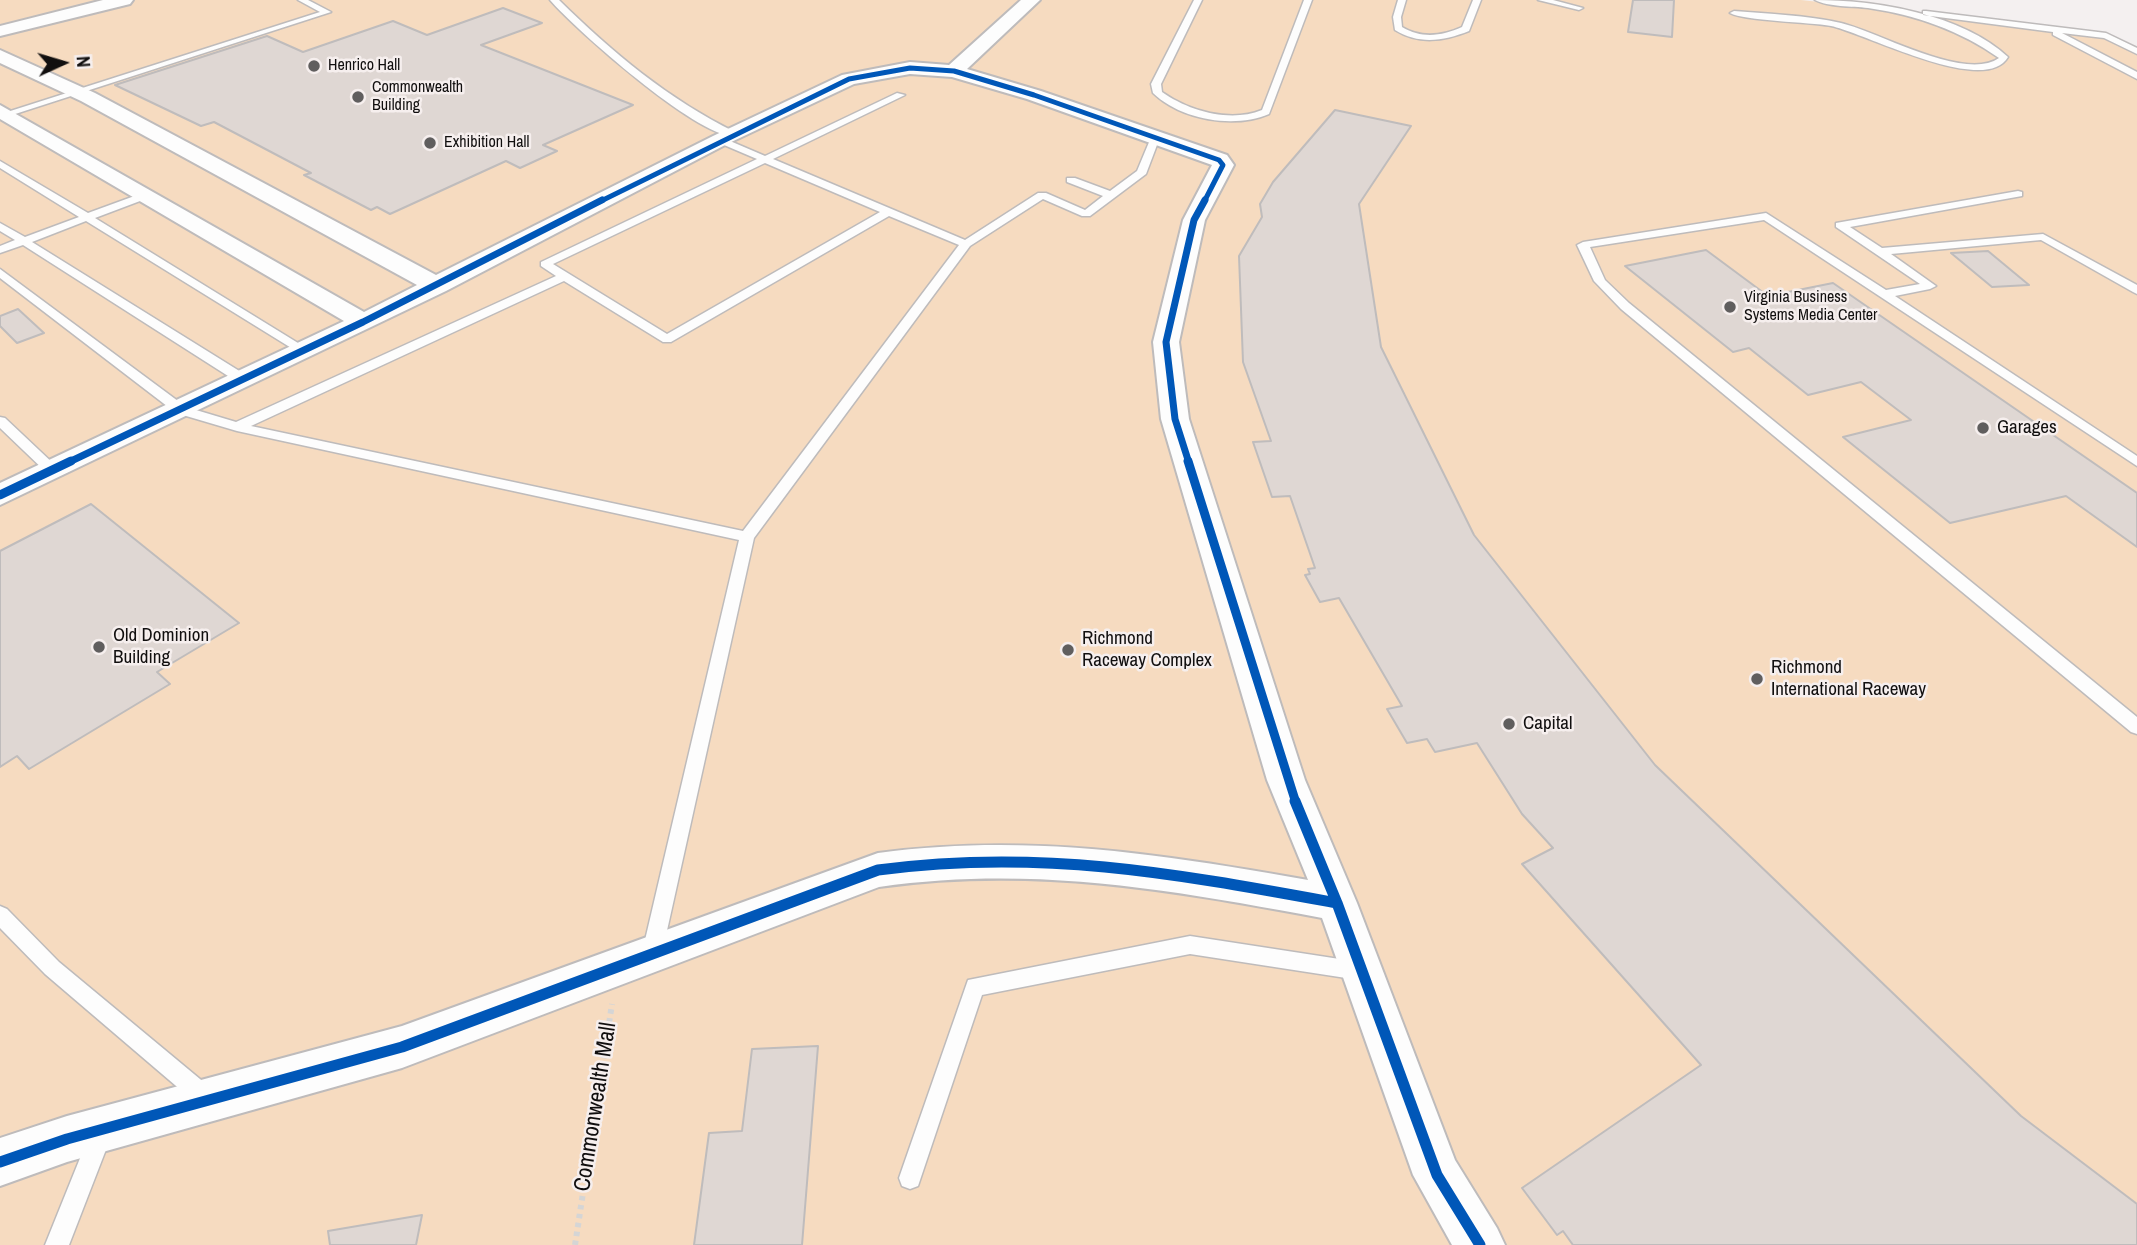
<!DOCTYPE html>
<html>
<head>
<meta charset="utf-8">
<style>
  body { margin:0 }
  #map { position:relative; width:2137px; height:1245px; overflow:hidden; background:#f4f0f0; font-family:"Archivo Narrow",sans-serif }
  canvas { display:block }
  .north { position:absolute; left:28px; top:28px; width:70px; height:70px; -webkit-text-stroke:5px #f6efee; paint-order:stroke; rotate:86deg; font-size:19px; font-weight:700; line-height:28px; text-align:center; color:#110f0f }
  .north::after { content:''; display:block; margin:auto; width:24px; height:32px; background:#110f0f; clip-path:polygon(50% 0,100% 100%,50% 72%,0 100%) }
</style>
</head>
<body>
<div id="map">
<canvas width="2137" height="1245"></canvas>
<div class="north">N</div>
</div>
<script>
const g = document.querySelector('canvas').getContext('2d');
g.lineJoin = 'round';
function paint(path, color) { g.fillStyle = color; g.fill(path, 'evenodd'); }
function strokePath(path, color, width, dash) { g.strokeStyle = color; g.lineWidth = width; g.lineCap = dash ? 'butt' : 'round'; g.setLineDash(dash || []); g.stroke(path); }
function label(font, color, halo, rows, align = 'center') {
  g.font = font + ' "Archivo Narrow",sans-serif'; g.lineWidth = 5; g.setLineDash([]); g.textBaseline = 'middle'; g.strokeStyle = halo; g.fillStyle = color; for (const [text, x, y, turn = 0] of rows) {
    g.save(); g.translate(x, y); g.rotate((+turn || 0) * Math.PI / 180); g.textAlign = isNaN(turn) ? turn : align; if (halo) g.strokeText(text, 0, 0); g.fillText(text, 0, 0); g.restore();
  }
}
const green = new Path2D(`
  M0 0H1801L2093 32 2137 55V1245H0Z`);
const building = new Path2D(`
  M1633 0H1674L1672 37 1628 32Z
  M503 8 542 23 481 45 633 105 543 145 557 151 520 168 506 161 390 214 377 207 371 210 304 175 311 173 214 122 201 126 115 85 267 36 303 52 393 21 427 35Z
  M1335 110 1411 126 1359 204 1381 347 1474 535 1655 765 2021 1116 2137 1204V1245H1573L1563 1231 1557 1235 1522 1188 1701 1065 1522 864 1553 848 1522 814 1477 743 1435 752 1427 739 1407 743 1387 709 1402 706 1339 598 1320 602 1305 575 1310 574 1308 569 1315 568 1290 496 1272 497 1253 442 1271 441 1243 362 1239 256 1262 217 1260 204 1273 182Z
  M1706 250 1768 296 1833 283 2137 493V547L2066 496 1950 523 1843 437 1911 420 1861 382 1808 395 1749 348 1733 352 1625 266Z
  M1988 251 2029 285 1992 287 1951 253Z
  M18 309 44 333 17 343 0 326V316Z
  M91 504 239 623 157 672 170 684 29 769 17 756 0 767V551Z
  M818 1046 802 1245H694L709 1133 742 1131 752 1049Z
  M422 1215 416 1245H330L328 1231Z`);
const path = new Path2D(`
  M575 1245 612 1004`);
const lane = new Path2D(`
  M298 0H308L331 12 9 116 1 114 320 12Z
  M550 0H559C612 52 668 99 735 132V136C699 139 576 30 550 0Z
  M1194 0H1202L1161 84 1162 92C1189 111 1230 123 1262 110L1304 0H1312L1269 114C1234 129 1181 120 1153 93L1151 84Z
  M1398 0H1406L1401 17 1402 27C1422 39 1442 36 1462 27L1473 0H1481L1469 31C1444 41 1419 45 1395 30L1393 17Z
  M1538 0H1553L1583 8 1579 10Z
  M1815 0C1876 0 1962 14 2008 57 1985 97 1865 33 1831 26 1809 22 1744 21 1730 13L1734 11C1770 14 1806 15 1841 23 1879 32 1965 82 1999 58 1959 30 1916 15 1868 8 1852 6 1828 7 1815 0Z
  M1926 11 2106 33 2137 48V54L2104 38 2062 33 2137 72V79L2053 35V32L1923 15V11Z
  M897 93 905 95 773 159 965 240 1038 193H1046L1085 210 1103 196 1067 182V178H1075L1110 191 1137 171 1152 135 1160 137 1146 174 1090 216H1082L1043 199 970 246 754 538 662 953 659 959 652 962 645 959 642 953 739 540 237 431 176 413 0 278V269L186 407 236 422 556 276 541 266V262L757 159 717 142V138H723L765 156ZM765 163 880 212 667 334 553 264ZM889 216 959 245 743 531 251 426 564 281 663 342H671Z
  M0 161 88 213 140 194H148V198L95 218 311 351 309 354H301L86 221 32 242 249 377V383H239L23 245 0 253V246L15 240 0 231V223L25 237 79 217 0 168Z
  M2018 191 2022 192V196L1850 227 1882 248 2043 234 2137 285V294L2133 292 2041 240 1891 254 1936 286 1930 289 1895 296 2137 456V466L1764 220 1590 247 1605 280 1629 303 2137 717V734L2131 732 1621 309 1594 281 1577 245 1583 242 1766 213 1886 290 1920 284 1836 227V223Z
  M0 417 5 418 57 467 59 470 57 473H47L0 428Z
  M0 906 7 909 59 962 212 1089 215 1096 212 1103 204 1107 196 1103 45 974 0 928Z
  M1190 936 1359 962 1366 965 1369 971 1366 977 1359 980 1190 954 982 995 918 1186 910 1189 902 1186 899 1178 968 980Z
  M101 1123 109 1126 112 1134 69 1245H45L93 1126Z`);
const street = new Path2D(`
  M103 0H133L130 4 0 36V26Z
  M1021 0H1040L967 69 1041 91 1227 155 1234 165 1205 220 1179 342 1189 419 1305 780 1357 903 1455 1160 1497 1228 1505 1245H1452L1413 1175 1322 918C1170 890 1035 865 879 887L402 1068 67 1162 0 1186V1138L67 1116 402 1026 878 853C1028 833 1160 854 1308 880L1267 780 1161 419 1153 342 1183 220 1212 165 1027 99 952 77 910 74 854 84 727 144 446 291 0 505V483L344 321 0 119V105L364 312 417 285 81 101 0 63V50L95 93 436 275 713 136 842 75 910 62 949 65Z`);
const cyclewayFar3 = new Path2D(`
  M599 202 849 79 910 68 954 71 1034 95 1219 160 1223 165 1204 202`);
const cyclewayFar2 = new Path2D(`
  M67 463 363 322 602 200
  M1189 463 1175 419 1166 342 1194 220 1205 200`);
const cyclewayFar1 = new Path2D(`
  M1188 461 1296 803
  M0 495 71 461`);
const cycleway = new Path2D(`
  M1295 801 1337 903 1437 1175 1480 1245
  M0 1162 67 1139 402 1047 878 870C1041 848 1178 874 1337 903`);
const markers = [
  [314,66,7,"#605e5e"],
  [358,97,7,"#605e5e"],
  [430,143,7,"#605e5e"],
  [1730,307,7,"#605e5e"],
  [1983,428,7,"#605e5e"],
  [99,647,7,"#605e5e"],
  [1068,650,7,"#605e5e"],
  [1757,679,7,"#605e5e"],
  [1509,724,7,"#605e5e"]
];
const farPoinames = [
  ["Henrico Hall",328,66],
  ["Commonwealth",372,88],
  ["Building",372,106],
  ["Exhibition Hall",444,143],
  ["Virginia Business",1744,298],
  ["Systems Media Center",1744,316]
];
const poiNames = [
  ["Garages",1997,428],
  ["Old Dominion",113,636],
  ["Building",113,658],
  ["Richmond",1082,639],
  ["Raceway Complex",1082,661],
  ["Richmond",1771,668],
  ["International Raceway",1771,690],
  ["Capital",1523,724]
];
const nearStreetnames = [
  ["Commonwealth Mall",596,1107,-81]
];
paint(green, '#f6dbc0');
paint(building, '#dfd7d3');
strokePath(building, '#bfbcbc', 2);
strokePath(lane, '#bebbbb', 3);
strokePath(street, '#bebbbb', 4);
strokePath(path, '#d5d5d5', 6, [4.5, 4.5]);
paint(lane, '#fdfdfd');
paint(street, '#fdfdfd');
strokePath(cyclewayFar3, '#0057b8', 5);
strokePath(cyclewayFar2, '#0057b8', 7);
strokePath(cyclewayFar1, '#0057b8', 9);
strokePath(cycleway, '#0057b8', 11);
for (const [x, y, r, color] of markers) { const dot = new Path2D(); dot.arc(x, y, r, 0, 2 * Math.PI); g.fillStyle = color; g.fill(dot); strokePath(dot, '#f6efee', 2.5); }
label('16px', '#110f0f', '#f6efee', farPoinames, 'left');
label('19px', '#110f0f', '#f6efee', poiNames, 'left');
label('23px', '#110f0f', '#f6efee', nearStreetnames);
</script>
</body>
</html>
